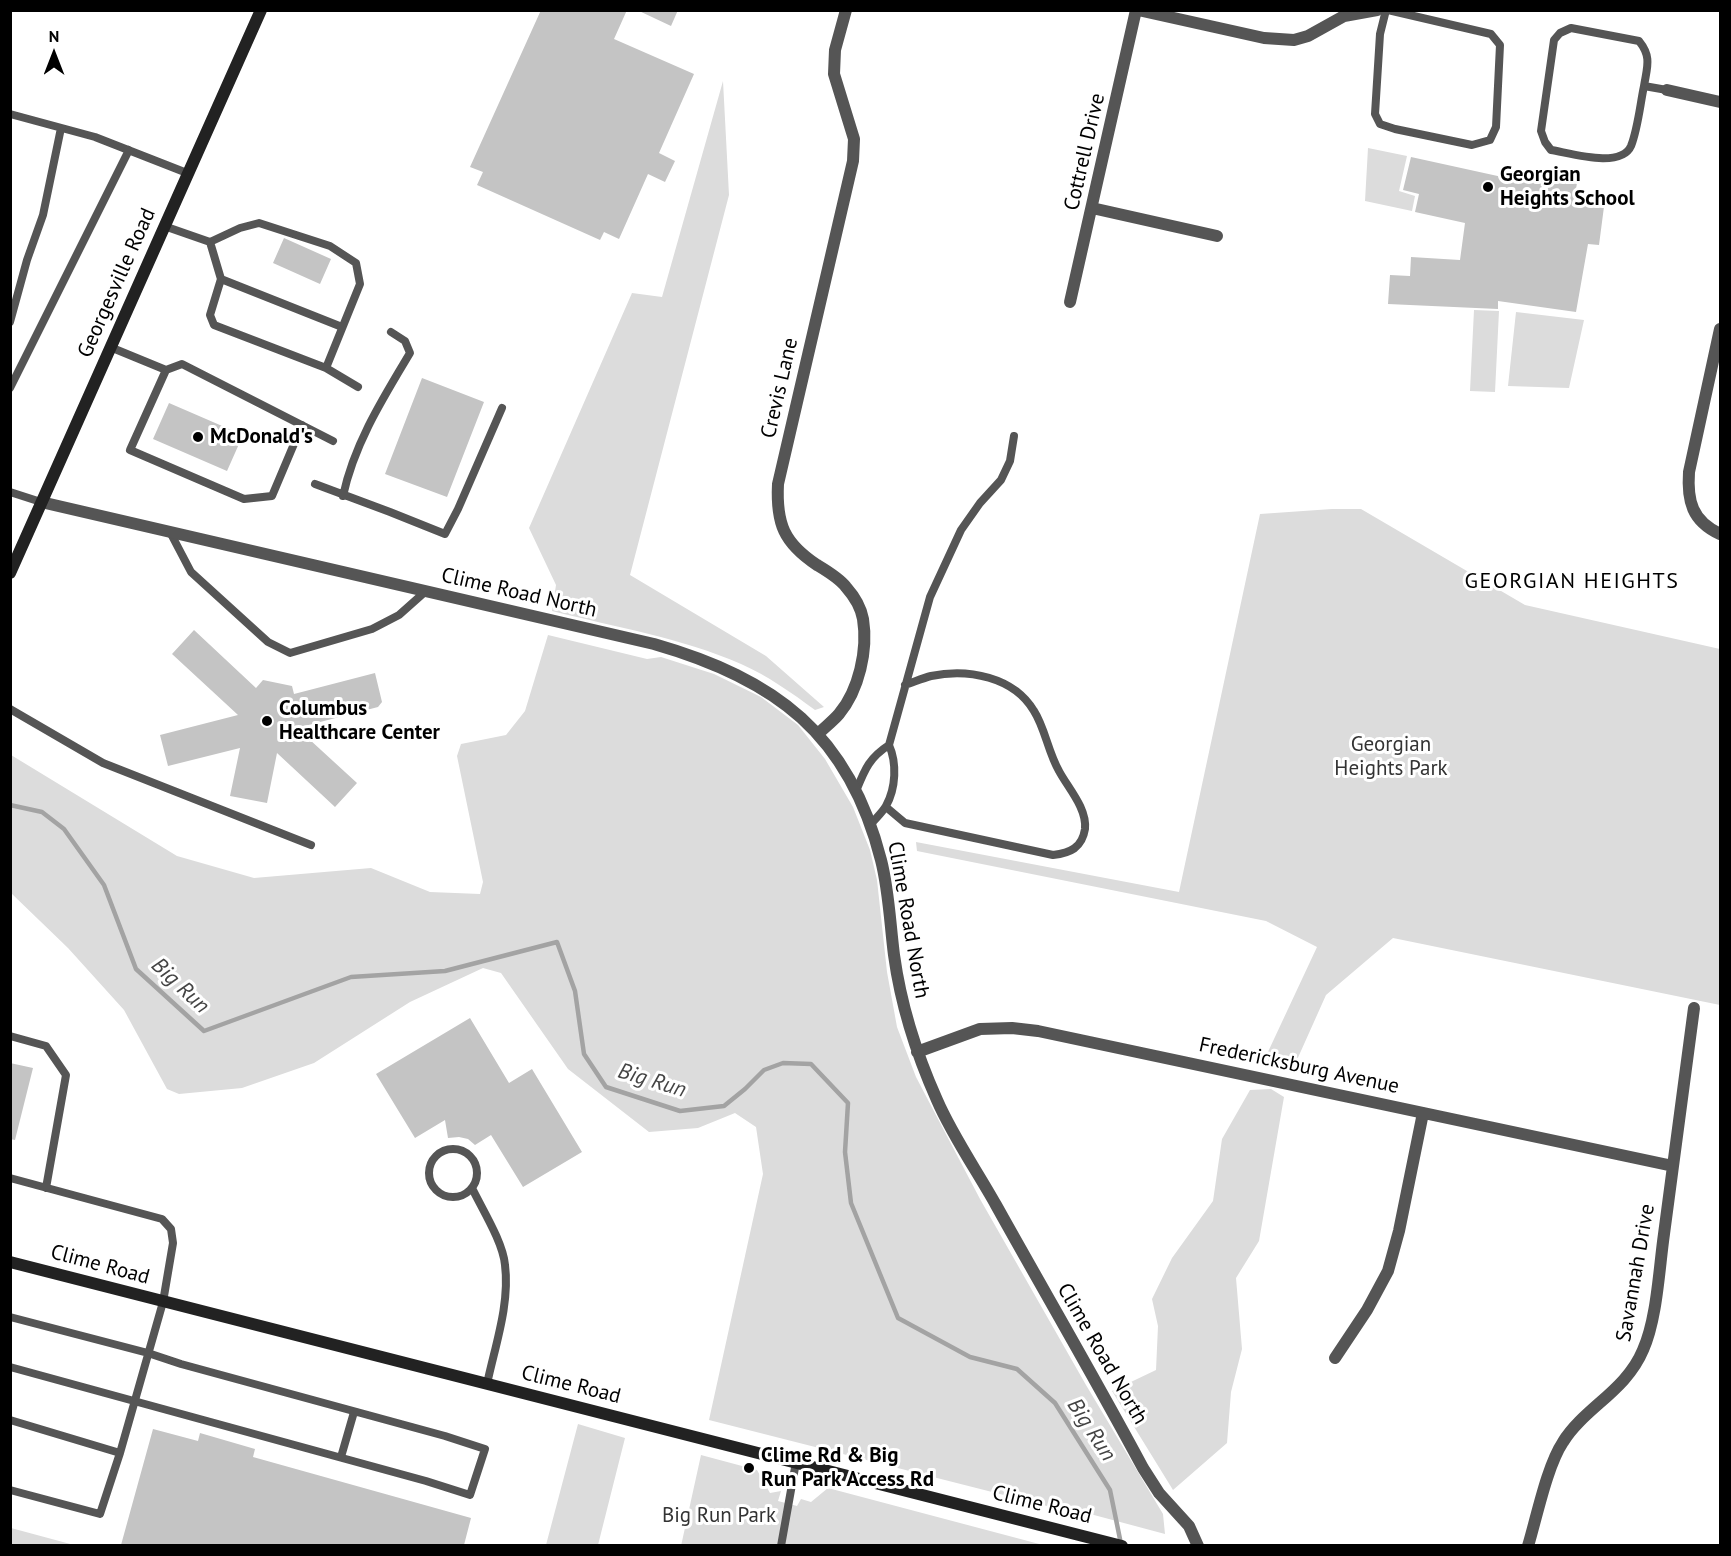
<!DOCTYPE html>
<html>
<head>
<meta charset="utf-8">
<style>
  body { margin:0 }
  #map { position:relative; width:1731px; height:1556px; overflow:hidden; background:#fff; font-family:"PT Sans",sans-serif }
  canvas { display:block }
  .frame { position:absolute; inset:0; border:12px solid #000; pointer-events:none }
  .north { position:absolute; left:24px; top:24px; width:60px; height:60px; -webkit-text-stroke:4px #fff; paint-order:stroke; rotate:0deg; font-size:16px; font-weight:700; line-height:24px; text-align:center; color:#000 }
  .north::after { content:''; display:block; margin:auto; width:21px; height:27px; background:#000; clip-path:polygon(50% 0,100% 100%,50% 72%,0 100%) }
</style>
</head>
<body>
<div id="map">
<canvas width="1731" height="1556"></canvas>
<div class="frame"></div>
<div class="north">N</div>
</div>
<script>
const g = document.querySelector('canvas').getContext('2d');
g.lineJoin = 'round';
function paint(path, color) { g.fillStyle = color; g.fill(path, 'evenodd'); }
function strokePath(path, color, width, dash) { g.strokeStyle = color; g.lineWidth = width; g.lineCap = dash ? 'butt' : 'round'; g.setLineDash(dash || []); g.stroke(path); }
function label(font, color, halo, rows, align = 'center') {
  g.font = font + ' "PT Sans",sans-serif'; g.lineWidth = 6; g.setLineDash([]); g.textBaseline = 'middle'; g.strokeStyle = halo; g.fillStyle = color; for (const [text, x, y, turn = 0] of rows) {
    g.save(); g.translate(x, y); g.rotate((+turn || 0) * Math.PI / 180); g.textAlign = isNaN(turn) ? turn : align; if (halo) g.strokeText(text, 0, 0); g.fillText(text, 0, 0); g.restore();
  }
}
const green = new Path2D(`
  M723 81 729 195 630 575 766 656 824 707 815 710C792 693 768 676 741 664 682 638 615 627 552 611L556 585 529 528 632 293 662 297Z
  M1368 148 1407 156 1399 191 1415 196 1412 211 1365 201Z
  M1474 310 1499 311 1495 392 1470 391Z
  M1516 312 1584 320 1569 388 1508 386Z
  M1332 509H1361L1525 605 1720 649V1005L1393 938 1326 995 1292 1071 1269 1065 1267 1054 1317 947 1266 921 917 851 916 842 1179 892 1260 514Z
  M548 635 647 659 661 657 714 674 761 697 798 725 825 759 853 807 870 850 877 880 887 972 897 1027 916 1077 980 1199 1086 1385 1163 1514 1165 1534 1079 1511 1055 1508 709 1420 763 1174 756 1127 735 1113 698 1128 649 1132 568 1069 501 973 483 968 410 1002 314 1063 242 1088 179 1094 167 1089 124 1010 68 948 11 893V755L177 856 254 878 371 868 430 892 480 894 483 882 457 756 461 744 506 735 525 711Z
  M1271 1089 1284 1097 1259 1241 1236 1278 1242 1349 1231 1392 1227 1443 1173 1490 1112 1391 1156 1370 1158 1326 1152 1299 1172 1258 1213 1201 1222 1139 1250 1090Z
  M578 1424 625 1438 598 1545H546Z
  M701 1455 757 1470 770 1493 781 1491 778 1501 797 1506 801 1499 811 1502 828 1488 1043 1545 681 1546Z
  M11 1528 74 1545H11Z`);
const stream = new Path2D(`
  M10 805 42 812 64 829 104 885 136 969 204 1031 351 977 445 971 557 942 575 991 584 1054 606 1087 680 1111 724 1106 745 1089 764 1070 783 1063 811 1064 848 1103 845 1152 851 1203 898 1318 970 1357 1017 1369 1055 1403 1110 1490 1121 1544`);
const building = new Path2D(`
  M541 10H627L614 39 694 74 659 153 675 161 665 182 648 174 619 239 604 232 600 240 477 185 483 172 470 167Z
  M637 10H678L671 26Z
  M1411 157 1525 182 1527 169 1560 174 1559 181 1577 183 1575 195 1605 199 1599 245 1588 244 1576 312 1498 301V309L1388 304 1390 275 1410 276 1411 257 1460 260 1465 223 1415 212 1419 194 1403 190Z
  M284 238 331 259 320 284 273 263Z
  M422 378 484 402 447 497 385 474Z
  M169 403 243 435 227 471 153 439Z
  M194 630 256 688 263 680 292 686 294 694 375 673 382 702 378 707 297 728 357 783 335 807 277 753 267 803 230 796 240 748 168 766 160 735 238 715 172 654Z
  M470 1018 509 1083 532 1069 582 1152 523 1187 491 1135 475 1145 468 1139 459 1137 448 1138 445 1120 415 1138 376 1074Z
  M10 1063 33 1068 15 1140 10 1139Z
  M153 1429 198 1441 200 1433 255 1449 253 1457 471 1518 464 1545H121Z`);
const lane = new Path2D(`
  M1386 10 1380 34 1375 114 1380 124 1395 129 1472 145 1490 140 1496 127 1500 45 1491 34 1388 10
  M1644 86C1640 105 1638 128 1631 146 1621 169 1570 153 1551 150L1545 142 1541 131 1554 40 1560 33 1571 28 1639 41C1652 57 1647 67 1644 86L1667 90
  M10 114 95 137 187 173
  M164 226 210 242 240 228 259 223 330 246 356 263 360 284 326 368 358 387
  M210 242 221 279
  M10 322 27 260 43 215 61 128
  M110 347 166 370
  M326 368 214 325 210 315 221 279 342 327
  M10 388 129 150
  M302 425 272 496 244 499 130 450 166 370 182 364 333 441
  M315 484 390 512 445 534 458 509 502 408
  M10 492 41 502
  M343 496C354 444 383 398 410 353L405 341 391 332
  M170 532 191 572 268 642 290 653 372 629 399 615 426 591
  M10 709 103 763 311 845
  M856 791C865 769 869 758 889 745L930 597 961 530 980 503 1001 480 1010 461 1014 436
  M886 807 905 823 1053 855C1070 853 1082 848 1085 829 1087 808 1068 788 1059 771 1048 752 1045 728 1034 711 1014 677 968 668 931 676 923 678 914 682 905 685
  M870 825C875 819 882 813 886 806 896 788 897 763 889 745
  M10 1036 46 1046 66 1075 46 1188
  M429 1173a24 24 0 1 1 48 0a24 24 0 1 1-48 0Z
  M10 1178 162 1219 171 1229 173 1243 163 1302 120 1453 100 1514 10 1490
  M472 1188C482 1209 503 1242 505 1265 510 1304 495 1346 487 1384
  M10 1317 148 1353 181 1364 445 1436 485 1449 470 1495 426 1481 10 1367
  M10 1420 120 1453
  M341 1457 354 1412
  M781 1546 796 1462`);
const street = new Path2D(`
  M1138 10 1264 38 1294 40 1308 36 1344 16 1377 10
  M1667 90 1720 102
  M1092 208 1217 236
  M1070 302 1136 10
  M1720 329 1689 472C1687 501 1692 521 1720 534
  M41 502 654 644C776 679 849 734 881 860 889 891 890 924 894 955 901 1006 916 1053 937 1100 952 1135 977 1171 996 1205 1045 1293 1096 1380 1143 1468L1159 1493 1189 1526 1198 1546
  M819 733C825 727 833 721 839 714 859 690 868 650 863 619 861 608 854 596 846 587 839 578 827 571 817 565 784 543 776 524 778 484L853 161 854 139 834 74 835 50 846 10
  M917 1052 980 1029 1012 1028 1038 1031 1673 1166
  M1335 1358 1367 1310 1388 1271 1399 1231 1423 1113
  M1528 1546C1537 1516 1547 1466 1563 1442 1584 1408 1626 1391 1643 1350 1657 1319 1659 1269 1664 1234 1674 1159 1684 1083 1694 1008`);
const secondary = new Path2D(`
  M10 573 261 10
  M10 1262 1122 1546`);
const markers = [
  [1488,187,6,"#000"],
  [198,437,6,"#000"],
  [267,721,6,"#000"],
  [749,1468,6,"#000"]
];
const streetNames = [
  ["Cottrell Drive",1085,152,-77],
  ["Georgesville Road",117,283,-66],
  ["Crevis Lane",780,388,-77],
  ["Clime Road North",519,593,13],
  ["Clime Road North",908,920,80],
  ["Fredericksburg Avenue",1299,1066,12],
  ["Clime Road",100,1265,15],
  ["Savannah Drive",1636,1273,-80],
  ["Clime Road North",1102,1354,60],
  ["Clime Road",571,1385,14],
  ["Clime Road",1042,1505,14]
];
const poiNames = [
  ["Georgian",1500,175],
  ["Heights School",1500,199],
  ["McDonald's",210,437],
  ["Columbus",279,709],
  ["Healthcare Center",279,733],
  ["Clime Rd & Big",761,1456],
  ["Run Park Access Rd",761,1480]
];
const parkNames = [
  ["Georgian",1391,745],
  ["Heights Park",1391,769],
  ["Big Run Park",719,1516]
];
const neighbourhoodNames = [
  ["GEORGIAN HEIGHTS",1572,582]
];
const waterNames = [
  ["Big Run",180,986,43],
  ["Big Run",652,1081,17],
  ["Big Run",1091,1430,57]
];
paint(green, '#dcdcdc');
strokePath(stream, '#a3a3a3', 4.5);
paint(building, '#c4c4c4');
strokePath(lane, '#555', 8);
strokePath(street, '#555', 12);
strokePath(secondary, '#222', 12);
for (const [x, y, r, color] of markers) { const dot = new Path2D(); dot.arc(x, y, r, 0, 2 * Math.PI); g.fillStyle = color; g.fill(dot); strokePath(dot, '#fff', 2); }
label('21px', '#000', '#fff', streetNames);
label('bold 21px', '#000', '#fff', poiNames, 'left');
label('21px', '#333', '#fff', parkNames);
g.letterSpacing = '1.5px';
label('22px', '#000', '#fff', neighbourhoodNames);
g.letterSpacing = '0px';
label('italic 22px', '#444', '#fff', waterNames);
</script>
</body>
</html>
